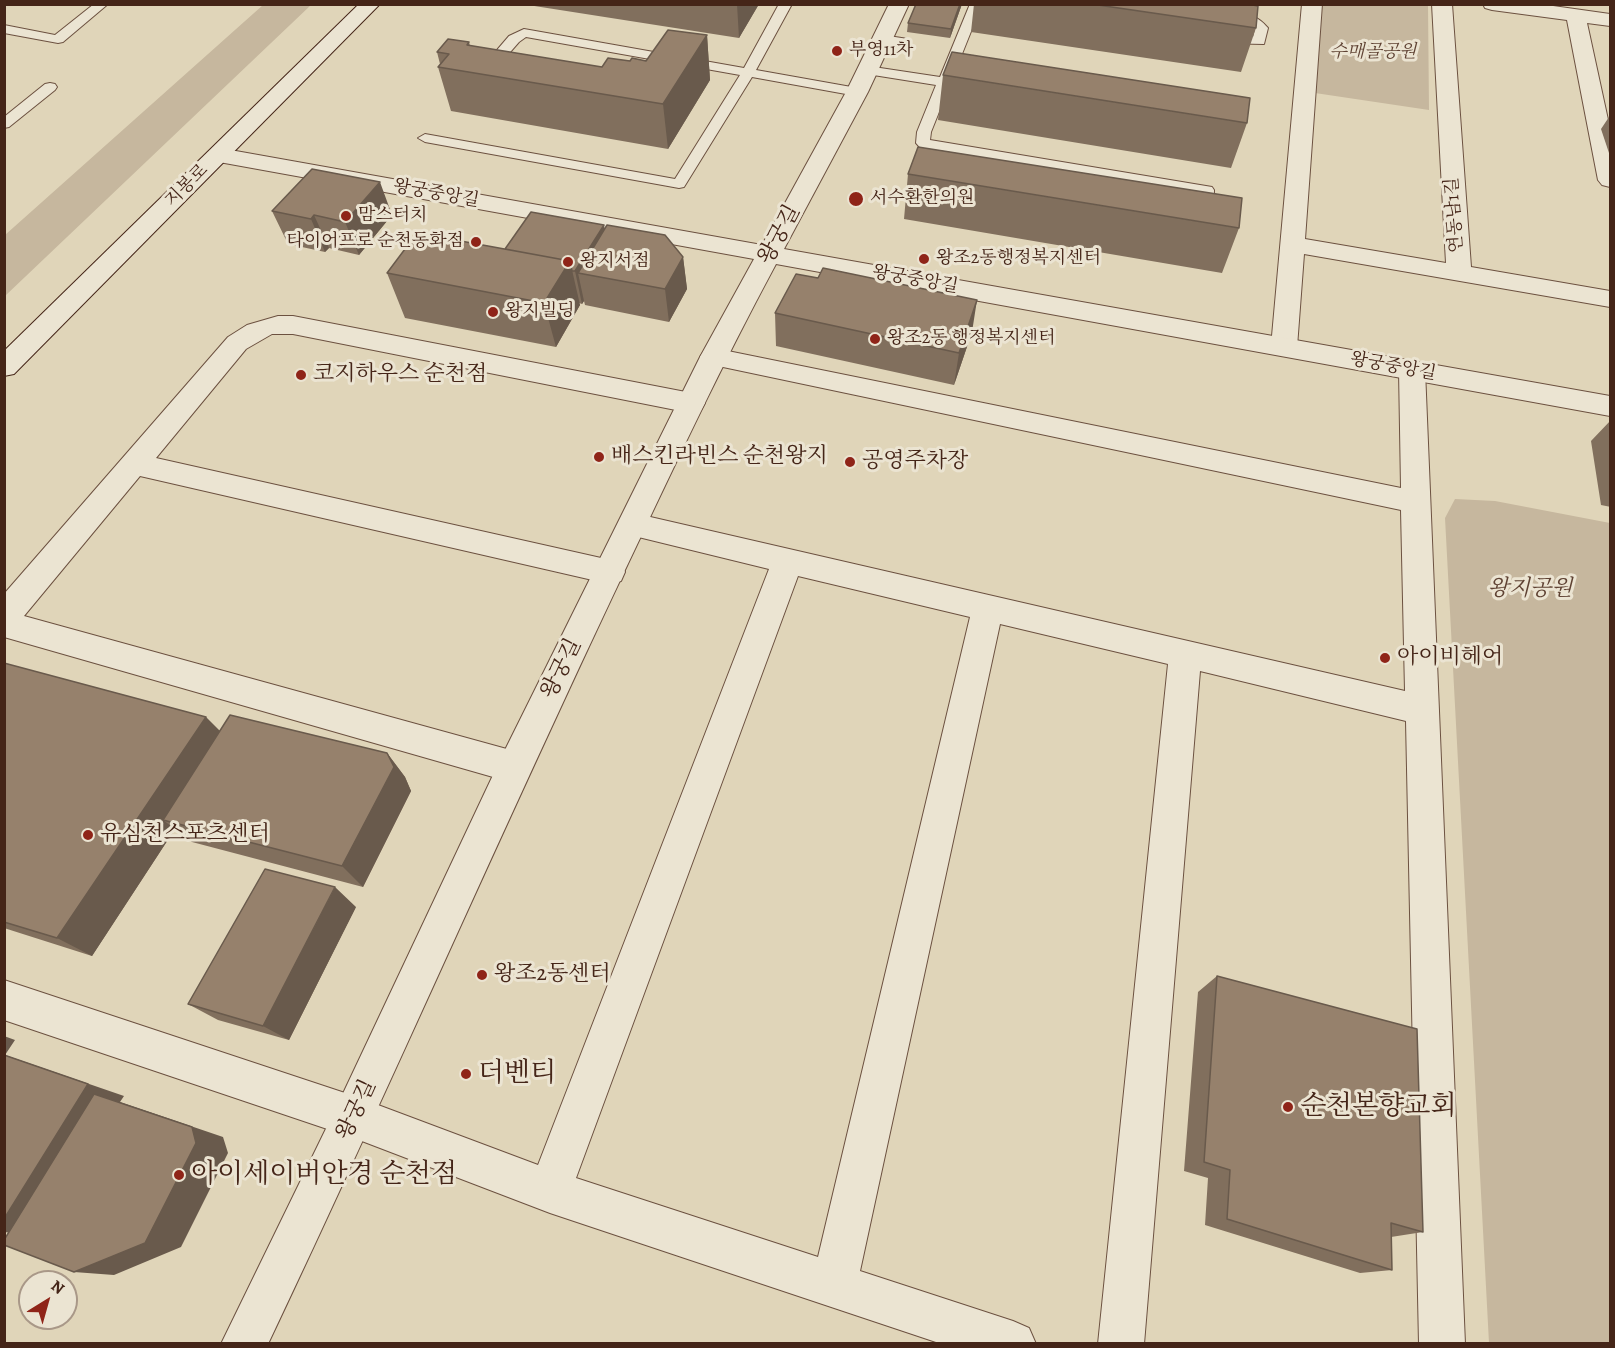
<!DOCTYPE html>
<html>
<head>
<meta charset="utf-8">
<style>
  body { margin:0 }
  #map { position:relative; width:1615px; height:1348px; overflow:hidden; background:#e0d5b9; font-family:Alegreya,serif }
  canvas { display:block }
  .frame { position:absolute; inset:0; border:6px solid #452518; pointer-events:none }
  .north { position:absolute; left:18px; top:1270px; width:60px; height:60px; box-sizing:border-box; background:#ebe4d2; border:2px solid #a99888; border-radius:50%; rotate:37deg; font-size:16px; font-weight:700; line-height:24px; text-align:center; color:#452518 }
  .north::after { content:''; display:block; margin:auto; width:21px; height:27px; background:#8f2418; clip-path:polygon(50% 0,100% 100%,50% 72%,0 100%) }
</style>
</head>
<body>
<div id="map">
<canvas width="1615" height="1348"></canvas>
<div class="frame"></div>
<div class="north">N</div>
</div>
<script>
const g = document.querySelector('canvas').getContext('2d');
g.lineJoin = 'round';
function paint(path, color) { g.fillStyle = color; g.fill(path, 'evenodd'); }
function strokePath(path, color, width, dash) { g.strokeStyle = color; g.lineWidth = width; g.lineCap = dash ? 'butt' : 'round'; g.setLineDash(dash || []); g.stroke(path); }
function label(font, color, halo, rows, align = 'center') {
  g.font = font + ' Alegreya,"Noto Serif KR",serif'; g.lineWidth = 6; g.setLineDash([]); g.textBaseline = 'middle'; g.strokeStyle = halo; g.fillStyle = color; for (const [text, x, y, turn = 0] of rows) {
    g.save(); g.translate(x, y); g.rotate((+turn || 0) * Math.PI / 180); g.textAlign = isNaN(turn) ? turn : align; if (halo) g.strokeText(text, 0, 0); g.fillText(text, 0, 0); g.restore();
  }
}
const green = new Path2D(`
  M263 5H311L5 296V235Z
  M1319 5H1428L1429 110 1315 93Z
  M1455 499 1495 501 1610 523V1343H1489L1445 518Z`);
const service = new Path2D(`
  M94 4H108L63 42 58 43 4 33V25L55 35Z
  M779 4H792L756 70 857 88 864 92 857 96 752 77 684 187 679 188 425 142 418 138 425 134 675 179 740 75 526 37 519 42 491 74H481L479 71 509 36 524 29 744 68Z
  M970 4H982L952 79 975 83 977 86 970 90 949 87 931 132 930 140 1212 187 1214 190 1213 238 1210 241 1205 243 914 191 912 188 924 152 916 143 917 132 936 85 867 74 860 70 867 66 940 77ZM938 150 1199 193 1198 232 927 185Z
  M1230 11C1247 13 1257 15 1268 28L1264 44 1218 43 1217 40 1218 37 1223 36 1253 37 1255 29 1245 20 1226 18 1224 15 1226 12Z
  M882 35 908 39 909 42 903 46 877 42 876 39Z
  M50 83 55 84 57 87 55 90 9 127 4 128V117L45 84Z`);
const minor = new Path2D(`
  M1302 4H1322L1305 239 1446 263 1432 4H1452L1471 267 1610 291V307L1304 254 1297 347 1293 353 1284 356 1275 353 1271 347Z
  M1483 4H1539L1610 14V26L1587 23 1610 129V187L1602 185 1598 180 1567 20 1492 10 1485 8Z
  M278 316H293L691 393 701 396 705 403 701 410 691 413 293 334H272L246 349 156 458 610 560 621 563 625 572 621 581 610 584 140 476 24 616 514 751 526 756 531 767 526 778 514 783 4 637V594L228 337 247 325Z
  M713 348 1401 488 1399 370 1402 363 1412 361 1422 363 1425 370 1465 1344H1419L1406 721 1200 671 1144 1344H1098L1168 664 1000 624 860 1271 1013 1321 1029 1328 1036 1344H942L550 1213 354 1138 4 1020V980L354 1096 538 1165 769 569 622 533 618 525 622 517 633 513 1405 691 1401 510 704 363 700 357 704 351ZM798 576 970 617 818 1257 576 1178Z`);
const tertiary = new Path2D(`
  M889 4H909L868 92 784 249 1610 396V416L776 264C722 364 674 467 625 570 503 827 390 1087 268 1344H221L339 1102 502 756 700 357 754 259 219 162 211 160 208 155 211 150 219 148 762 245 846 92Z`);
const secondary = new Path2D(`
  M359 4H380L14 374 4 376V351Z`);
const wall = new Path2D(`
  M528 4H759L739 38 528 5Z
  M916 4H962L950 38 907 32 908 23Z
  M974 4H1247L1256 28 1241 72 971 32Z
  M707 35 710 80 668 149 451 111 438 67 440 64 437 52 469 42 470 46 602 67 630 61H646Z
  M943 75 1247 123 1231 168 938 120Z
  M1611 114V159L1601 129Z
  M908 174 1239 228 1222 273 904 219Z
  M272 211 392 215 359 255 329 248 325 252 288 244Z
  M605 229 683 257 687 289 669 322 585 305 584 301 582 304 579 303 580 305 556 347 405 318 387 273Z
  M775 313 972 332 954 385 776 346Z
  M1611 420V507L1601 505 1591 441Z
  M4 663 220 731 387 753 405 777 411 791 363 887 192 842 175 829 92 956 4 928Z
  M356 907 289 1040 218 1020 188 1004Z
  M1217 976 1423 1232 1391 1237 1392 1270 1360 1273 1205 1225 1208 1178 1184 1171 1198 992Z`);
const shadedWall = new Path2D(`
  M737 4H759L739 38Z
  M960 4H962L950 38 951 29Z
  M707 35 710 80 668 149 663 104Z
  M380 182 392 215 359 255 345 222Z
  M314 215 329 248 325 252 311 219Z
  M604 225 610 258 578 273 584 301 582 304 575 271Z
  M683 257 687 289 669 322 665 289Z
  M570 261 580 305 556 347 544 303Z
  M977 300 972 332 954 385 959 353Z
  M206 717 231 742 163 820 175 829 92 956 57 938Z
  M387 753 405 777 411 791 363 887 342 866Z
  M335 887 356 907 289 1040 263 1026Z
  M4 1036 15 1040 5 1055 124 1096 120 1102 223 1137 228 1153 181 1247 114 1275 74 1272 41 1236 4 1232Z`);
const building = new Path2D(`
  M916 4H960L951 29 908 23Z
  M1091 4H1247L1258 6 1256 28Z
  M668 30 707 35 663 104 438 67 449 54 437 52 448 39 469 42 467 45 602 67 608 58 630 61 632 58 646 61Z
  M952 52 1250 98 1247 123 943 75Z
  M918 147 1242 198 1239 228 908 174Z
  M312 169 380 182 345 222 314 215 311 219 272 211Z
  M531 212 604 225 575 271H572L570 261 505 249Z
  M607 225 665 235 683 257 665 289 578 273Z
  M417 233 570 261 544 303 387 273Z
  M823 268 977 300 959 353 775 313 796 274 818 278Z
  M4 663 206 717 57 938 4 922Z
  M230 715 387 753 394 767 342 866 163 820Z
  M265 869 335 887 263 1026 188 1004Z
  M1217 976 1417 1029 1423 1232 1391 1223 1392 1270 1227 1219 1230 1170 1204 1162Z
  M4 1055 88 1084 4 1219Z
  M94 1094 192 1127 196 1143 145 1243 74 1272 4 1245V1240Z`);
const markers = [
  [837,51,6,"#8f2418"],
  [856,199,8,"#8f2418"],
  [346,216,6,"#8f2418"],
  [476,242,6,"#8f2418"],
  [924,259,6,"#8f2418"],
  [568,262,6,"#8f2418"],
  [493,312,6,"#8f2418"],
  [875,339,6,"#8f2418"],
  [301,375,6,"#8f2418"],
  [599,457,6,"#8f2418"],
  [850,462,6,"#8f2418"],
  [1385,658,6,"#8f2418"],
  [88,835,6,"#8f2418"],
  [482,975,6,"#8f2418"],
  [466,1074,6,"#8f2418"],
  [1288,1107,6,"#8f2418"],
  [179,1175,6,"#8f2418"]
];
const farPoinames = [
  ["부영11차",849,51],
  ["서수환한의원",870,199],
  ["맘스터치",358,216],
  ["타이어프로 순천동화점",464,242,"right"],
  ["왕조2동행정복지센터",936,259],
  ["왕지서점",580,262],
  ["왕지빌딩",505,312],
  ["왕조2동 행정복지센터",887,339]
];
const farParknames = [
  ["수매골공원",1373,53]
];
const farStreetnames = [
  ["지봉로",187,186,-45],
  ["왕궁중앙길",436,194,10],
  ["연동남1길",1455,215,-94],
  ["왕궁중앙길",915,280,10],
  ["왕궁중앙길",1393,367,10]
];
const streetNames = [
  ["왕궁길",780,235,-62],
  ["왕궁길",562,669,-64],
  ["왕궁길",357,1110,-65]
];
const poiNames = [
  ["코지하우스 순천점",313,375],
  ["배스킨라빈스 순천왕지",611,457],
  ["공영주차장",862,462],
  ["아이비헤어",1397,658],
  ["유심천스포츠센터",100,835],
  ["왕조2동센터",494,975]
];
const parkNames = [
  ["왕지공원",1530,590]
];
const nearPoinames = [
  ["더벤티",478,1074],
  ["순천본향교회",1300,1107],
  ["아이세이버안경 순천점",191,1175]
];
paint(green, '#c6b79e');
strokePath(service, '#6c5140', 2);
strokePath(minor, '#6c5140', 2);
strokePath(tertiary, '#6c5140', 2);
strokePath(secondary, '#452518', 2);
paint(service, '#ebe4d2');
paint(minor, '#ebe4d2');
paint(tertiary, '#ebe4d2');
paint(secondary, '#ebe4d2');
paint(wall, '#816f5d');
paint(shadedWall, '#695a4c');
paint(building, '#96816c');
strokePath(building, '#695a4c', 1.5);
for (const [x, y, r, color] of markers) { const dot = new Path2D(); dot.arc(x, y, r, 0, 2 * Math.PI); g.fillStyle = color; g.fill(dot); strokePath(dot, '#ebe4d2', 2); }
label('18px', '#452518', '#ebe4d2', farPoinames, 'left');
label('italic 18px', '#5f4233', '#ebe4d2', farParknames);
label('18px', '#452518', '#ebe4d2', farStreetnames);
label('22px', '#452518', '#ebe4d2', streetNames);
label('22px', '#452518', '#ebe4d2', poiNames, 'left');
label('italic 22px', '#5f4233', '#ebe4d2', parkNames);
label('27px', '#452518', '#ebe4d2', nearPoinames, 'left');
</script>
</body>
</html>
